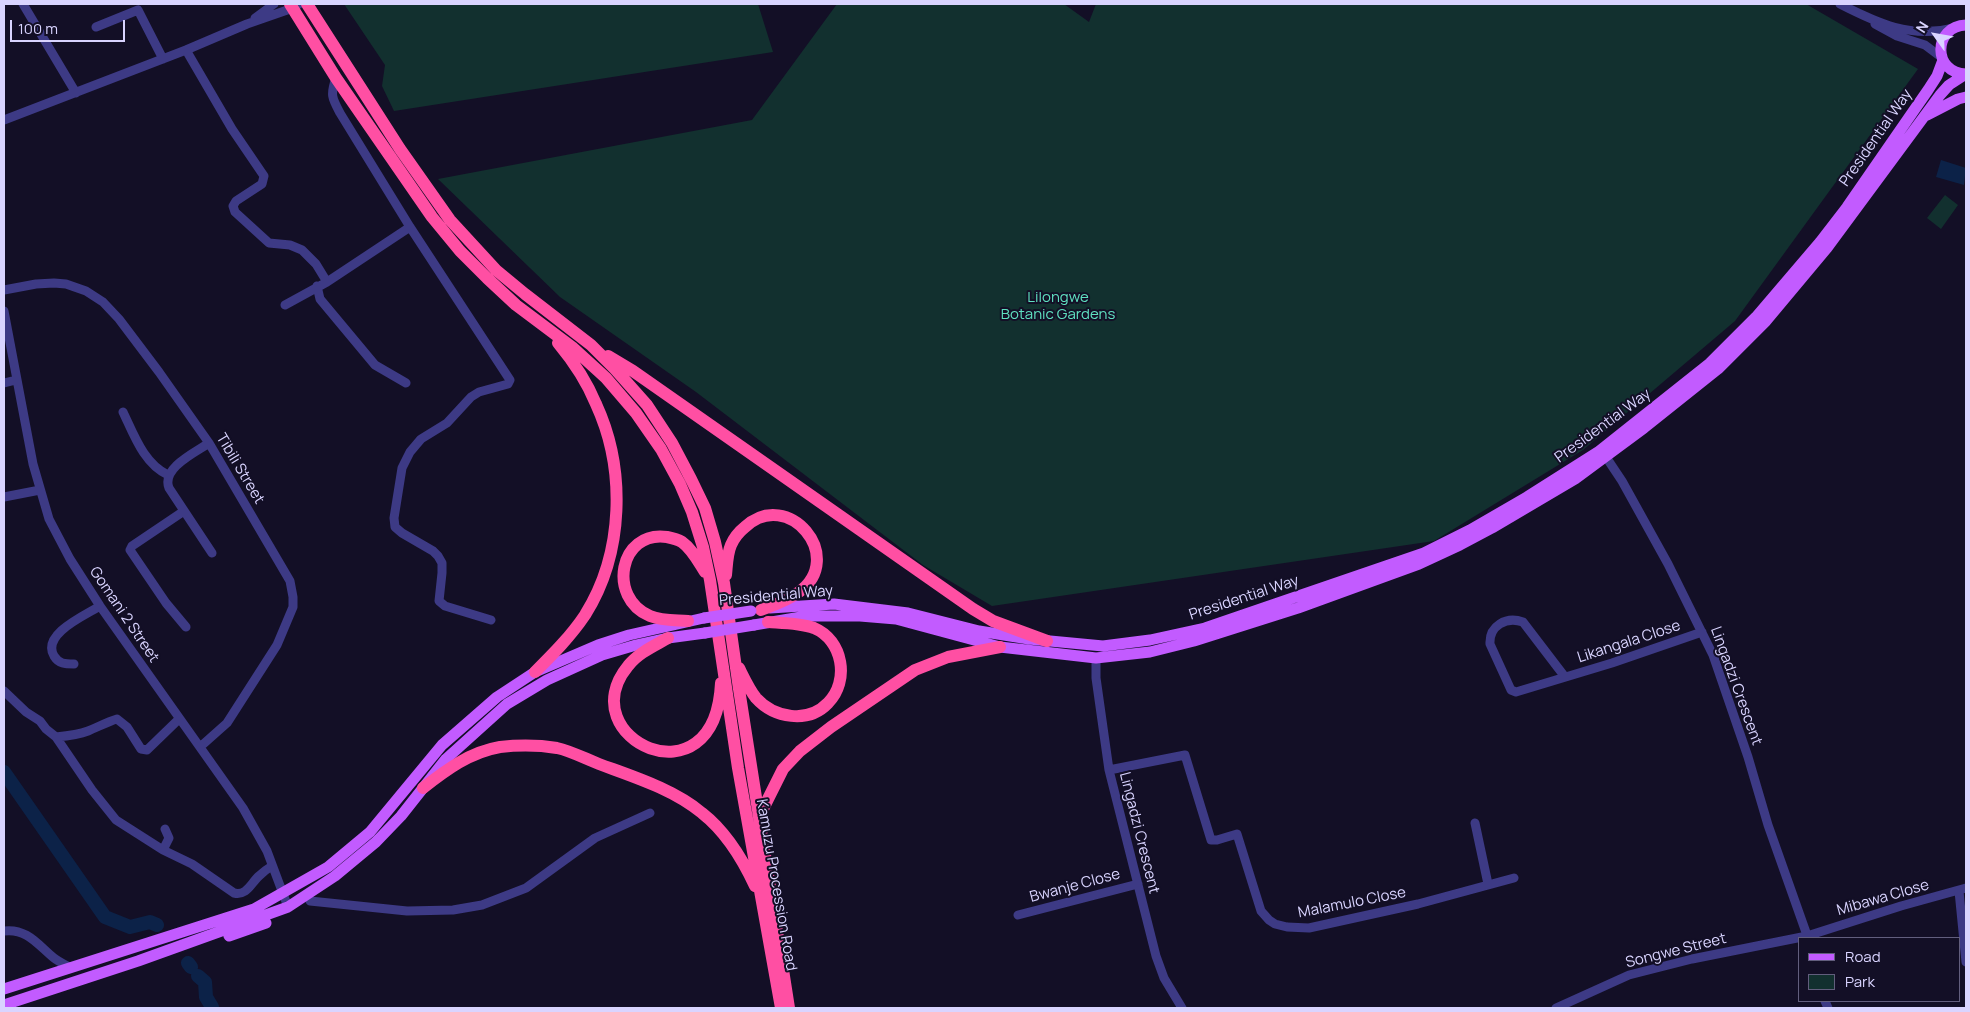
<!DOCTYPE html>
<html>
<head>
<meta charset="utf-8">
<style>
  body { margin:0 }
  #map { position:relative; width:1970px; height:1012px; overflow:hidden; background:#130f26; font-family:Manrope,sans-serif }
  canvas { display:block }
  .frame { position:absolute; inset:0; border:5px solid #d9d4ff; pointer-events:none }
  .legend { position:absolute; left:1798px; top:937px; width:162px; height:65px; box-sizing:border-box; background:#130f26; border:1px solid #625e7d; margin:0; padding:6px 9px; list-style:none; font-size:15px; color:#d9d4ff }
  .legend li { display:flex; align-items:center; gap:10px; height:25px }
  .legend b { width:25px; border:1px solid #625e7d }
  .north { position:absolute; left:1910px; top:10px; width:50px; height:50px; -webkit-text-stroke:4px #130f26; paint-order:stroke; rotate:302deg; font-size:14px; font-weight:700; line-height:20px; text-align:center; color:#d9d4ff }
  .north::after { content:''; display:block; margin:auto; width:18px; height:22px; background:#d9d4ff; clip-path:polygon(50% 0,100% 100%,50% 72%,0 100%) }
  .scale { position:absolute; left:10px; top:20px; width:115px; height:22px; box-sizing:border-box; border:2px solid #d9d4ff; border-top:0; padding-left:6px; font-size:15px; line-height:18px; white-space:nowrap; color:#d9d4ff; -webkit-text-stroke:4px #130f26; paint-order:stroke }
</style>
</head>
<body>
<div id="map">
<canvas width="1970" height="1012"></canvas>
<div class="frame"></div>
<ul class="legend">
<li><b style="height:6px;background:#c25bff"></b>Road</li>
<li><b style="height:14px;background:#12302f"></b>Park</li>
</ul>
<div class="north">N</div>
<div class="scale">100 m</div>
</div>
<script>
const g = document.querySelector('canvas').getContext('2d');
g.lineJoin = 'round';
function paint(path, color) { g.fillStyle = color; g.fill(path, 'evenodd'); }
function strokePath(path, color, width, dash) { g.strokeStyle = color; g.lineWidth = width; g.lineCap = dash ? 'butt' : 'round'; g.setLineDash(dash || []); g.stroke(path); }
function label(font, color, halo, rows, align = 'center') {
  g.font = font + ' Manrope,sans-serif'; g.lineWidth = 4; g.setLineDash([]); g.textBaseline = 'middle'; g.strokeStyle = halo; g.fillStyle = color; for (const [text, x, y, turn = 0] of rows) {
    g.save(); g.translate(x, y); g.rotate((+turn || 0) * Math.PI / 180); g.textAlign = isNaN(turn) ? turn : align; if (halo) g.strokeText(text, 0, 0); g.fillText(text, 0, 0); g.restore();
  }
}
const green = new Path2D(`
  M344 4H758L773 52 394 111 382 86 385 65Z
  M837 4H1064L1089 22 1096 4H1806L1918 69 1735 321 1583 450 1434 541 992 606 923 565 696 392 560 297 438 179 752 120Z
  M1945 195 1958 205 1941 229 1927 218Z`);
const water = new Path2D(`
  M1941 160 1966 168 1964 185 1936 177Z`);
const river = new Path2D(`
  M4 772 105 917 130 927 150 922 157 925
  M188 963 191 967
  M198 976 205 982 206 997 212 1007`);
const minor = new Path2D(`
  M23 4 76 93
  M1840 4C1877 23 1911 39 1953 28
  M255 18 274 4
  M1875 24 1897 36 1925 45 1941 57
  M96 27 138 10 163 59
  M186 50 232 129 264 176 262 184 236 201 233 206 235 212 269 243 290 245 302 250 316 264 327 282
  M336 78C330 95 332 98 340 113L410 227 510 380 508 384 479 392 471 397 447 423 421 439 410 452 402 468 394 518 395 527 402 533 433 551 438 556 442 563V573L439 601 445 606 491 620
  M4 120 186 50 247 24 293 8 299 4
  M317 286 320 299 375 365 406 383
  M4 290 36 284 54 283 66 284 86 291 103 302 119 319 159 372 209 443 290 581 293 597V607L277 645 227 723 200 747
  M285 305 327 282 410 227
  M4 311 33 464 49 519 70 559 100 606 243 808 267 851 288 907
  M4 383 16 380
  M123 412C134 435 144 464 168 475
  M209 443C196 452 161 468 169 488L212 553
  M1606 457 1622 481 1668 564 1713 655 1748 757 1768 825 1808 938
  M4 497 40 490
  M184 511 132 546 130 550 166 603 186 627
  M1096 658V678L1109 770 1156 956 1164 978 1182 1008
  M74 664C65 664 59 664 54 656 41 634 86 615 100 606
  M1565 677 1523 622C1506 616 1489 626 1490 644L1511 690 1516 692 1612 663 1702 632
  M4 691 26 712 40 721 46 729 56 737C67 736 78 735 88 731 98 727 107 722 117 719L127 727 141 749 147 750 179 719
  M56 737 92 790 116 820 163 850
  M1109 770 1185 755 1211 840H1217L1237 834 1261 911 1269 920 1275 924 1287 927 1309 928 1418 904 1514 878
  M1475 823 1488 884
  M165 829 169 838 163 850 192 864 234 893C247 896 251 883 259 876 263 872 267 869 272 866
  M1959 891 1966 962
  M310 901 407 911 453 910 482 905 526 888 595 838 650 813
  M1018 915 1138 884
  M4 931C27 928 38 945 54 958 59 962 66 965 71 968
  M1825 1001 1828 1008
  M1556 1008 1629 975 1692 959 1807 936 1901 906 1966 888`);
const major = new Path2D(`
  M1966 25C1933 26 1932 73 1966 74
  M1927 115 1958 99 1966 97
  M770 608 834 604 908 613 979 631 1029 639 1103 646 1150 640 1205 628 1424 553 1470 530 1527 497 1598 452 1710 363 1756 317 1820 242 1847 207 1928 90 1937 76 1943 60
  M754 625 807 616H860L896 619 1000 647 1096 658 1150 652 1194 641 1298 608 1419 564 1460 545 1492 528 1575 479 1644 428 1718 369 1766 321 1827 248 1940 95 1949 85 1966 74
  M229 936 266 923
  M4 989 254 909 328 867 370 832 442 745 497 697 535 672 598 645 629 635 704 618
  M4 1005 138 961 288 907 335 876 376 842 401 816 446 759 507 704 547 680 602 655 636 645 668 638 705 633`);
const highway = new Path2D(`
  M290 4 336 78 432 217 460 251 487 278 516 305 572 347 606 378 636 413 661 449 680 484 692 512 703 547 710 580 738 768 781 1008
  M307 4 400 149 450 220 496 270 525 294 591 345 615 369 647 405 672 443 691 479 705 508 715 542 724 583 739 689 789 1008
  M608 356 633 371 973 609 993 621 1047 641
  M726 575C727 566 727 554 731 545 734 538 740 531 745 527 788 487 847 557 799 592 787 601 774 605 761 610
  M688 621C675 620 662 621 650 616 607 598 619 530 667 537 672 538 677 539 682 542 692 549 698 561 705 572
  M668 638C654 646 638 653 628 666 569 738 715 808 721 683
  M739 668C744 678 749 689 756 698 774 718 808 724 828 703 850 681 843 640 814 628 800 623 783 623 768 622
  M535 672C553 654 571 636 585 615 624 553 626 469 596 404 587 382 573 361 558 343
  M423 788C446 770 470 752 500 747 519 745 538 745 557 748 571 751 586 759 599 764 634 777 673 789 702 813 725 831 743 860 755 886
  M759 817 783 769 800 751 831 727 915 670 948 657 1000 647`);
const majorBridge = new Path2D(`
  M704 618 751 611
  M705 633 754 625`);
const streetNames = [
  ["Presidential Way",1876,138,-55],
  ["Presidential Way",1603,426,-36],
  ["Tibili Street",240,469,59],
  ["Presidential Way",776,596,-5],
  ["Presidential Way",1244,598,-18],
  ["Gomani 2 Street",124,615,56],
  ["Likangala Close",1629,642,-18],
  ["Lingadzi Crescent",1736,686,70],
  ["Lingadzi Crescent",1139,833,76],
  ["Kamuzu Procession Road",776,885,80],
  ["Bwanje Close",1075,886,-15],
  ["Mibawa Close",1883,898,-16],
  ["Malamulo Close",1352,903,-11],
  ["Songwe Street",1676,951,-14]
];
const parkNames = [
  ["Lilongwe",1058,298],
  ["Botanic Gardens",1058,315]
];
paint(green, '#12302f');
paint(water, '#0c2248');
strokePath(river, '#0c2248', 14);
strokePath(minor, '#3d3a85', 9);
strokePath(major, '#c25bff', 11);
strokePath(highway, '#ff4fa3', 12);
strokePath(majorBridge, '#c25bff', 11);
label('15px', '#d9d4ff', '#130f26', streetNames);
label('15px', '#5fe0c0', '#130f26', parkNames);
</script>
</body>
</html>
